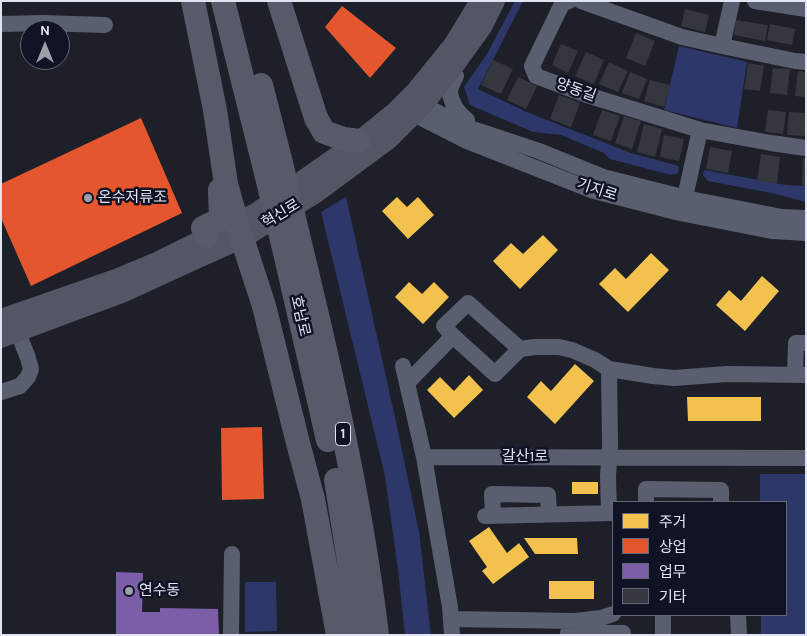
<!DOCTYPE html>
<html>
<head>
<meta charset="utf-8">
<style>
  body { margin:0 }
  #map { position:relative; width:807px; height:636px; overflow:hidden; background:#1d2029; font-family:Karla,"Noto Sans KR",sans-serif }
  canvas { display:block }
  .frame { position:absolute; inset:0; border:2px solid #e1e5f1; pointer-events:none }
  .legend { position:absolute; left:612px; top:501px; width:175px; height:115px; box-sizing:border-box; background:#0f1324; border:1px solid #636776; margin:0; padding:6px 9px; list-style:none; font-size:15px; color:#e1e5f1 }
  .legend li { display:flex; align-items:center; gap:10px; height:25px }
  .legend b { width:25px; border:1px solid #636776 }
  .north { position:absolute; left:20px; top:20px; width:50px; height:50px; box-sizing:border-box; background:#0f1324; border:1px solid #636776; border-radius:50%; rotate:0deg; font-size:14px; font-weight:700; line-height:20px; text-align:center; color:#e1e5f1 }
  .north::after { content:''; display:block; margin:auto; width:18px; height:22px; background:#9ca0ab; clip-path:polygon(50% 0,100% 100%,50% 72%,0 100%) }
</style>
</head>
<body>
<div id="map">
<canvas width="807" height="636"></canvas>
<div class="frame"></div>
<ul class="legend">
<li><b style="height:14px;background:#f2c14e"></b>주거</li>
<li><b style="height:14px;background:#e4572e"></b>상업</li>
<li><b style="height:14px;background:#7b5ea7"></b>업무</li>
<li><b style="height:14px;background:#35373f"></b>기타</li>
</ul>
<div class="north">N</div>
</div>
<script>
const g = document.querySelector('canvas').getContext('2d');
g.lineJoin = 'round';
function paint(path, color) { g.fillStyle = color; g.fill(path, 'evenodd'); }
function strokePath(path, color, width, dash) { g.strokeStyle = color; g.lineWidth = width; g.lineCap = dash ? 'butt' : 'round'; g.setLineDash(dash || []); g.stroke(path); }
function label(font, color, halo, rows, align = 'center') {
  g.font = font + ' Karla,"Noto Sans KR",sans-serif'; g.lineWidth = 5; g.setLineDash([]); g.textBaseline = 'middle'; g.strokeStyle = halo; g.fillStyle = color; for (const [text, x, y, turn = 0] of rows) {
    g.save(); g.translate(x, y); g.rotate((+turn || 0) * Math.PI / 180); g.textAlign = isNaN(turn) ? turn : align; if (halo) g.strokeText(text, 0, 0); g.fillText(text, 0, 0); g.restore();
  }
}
const green = new Path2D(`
  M515 1H523L478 89 529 113 631 153 679 166 678 173 671 175 610 159 604 153 561 135 533 132 470 105 464 87 487 54Z
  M679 46 747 62 737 128 664 110Z
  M704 170 786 185 806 186V202L772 193 708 181 703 175Z
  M346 197 396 422 419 532 431 635H405L398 570 385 476 321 212Z
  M760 474H806V635H761V615H786V502H760Z
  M245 582H276L277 631 245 632Z`);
const homes = new Path2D(`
  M397 197 407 207 418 197 434 215 408 239 382 211Z
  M543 235 558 250 520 289 493 261 511 243 523 254Z
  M651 253 669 270 628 312 599 284 615 268 626 279Z
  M762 276 779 291 745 331 716 305 729 290 741 301Z
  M409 282 422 294 434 282 449 297 423 324 395 297Z
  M575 364 594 381 555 424 527 397 541 381 551 391Z
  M469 375 483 390 454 418 427 390 440 377 454 391Z
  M687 397H761V421H688Z
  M572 482H598V494H572Z
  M489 527 507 553 519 543 529 557 493 584 482 571 487 567 469 541Z
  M524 538H577L578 554H535Z
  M549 581H594V599H549Z`);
const shops = new Path2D(`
  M342 6 396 48 370 78 325 27Z
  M141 118 182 213 31 286 1 218V184Z
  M262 427 264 499 222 500 221 428Z`);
const offices = new Path2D(`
  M116 572 143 573 142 612H160V608L218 609 219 635H116Z`);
const building = new Path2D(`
  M685 9 709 15 705 32 681 26Z
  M736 20 768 25 765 41 734 35Z
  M770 24 795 29 792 45 767 40Z
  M636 33 655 41 645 66 626 58Z
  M561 44 578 51 568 73 552 65Z
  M586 52 604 60 594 84 575 76Z
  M493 60 513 69 501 94 481 85Z
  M609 62 628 71 618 92 599 84Z
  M748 63 764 66 760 91 744 89Z
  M773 68 790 69 787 95 770 93Z
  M798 71 806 72V97L795 96Z
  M630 72 647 79 639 99 622 93Z
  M518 77 537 86 526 109 507 100Z
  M650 80 670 85 664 107 644 101Z
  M559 95 580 103 571 127 550 119Z
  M602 110 620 116 611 141 593 135Z
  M768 110 786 112 783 134 765 132Z
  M789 112 806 113V136L787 135Z
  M624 116 641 121 632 149 615 143Z
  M644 124 662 129 655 157 637 152Z
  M664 135 684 139 679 161 660 157Z
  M710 147 732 151 728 173 706 169Z
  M761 154 780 157 777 183 757 181Z
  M803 158 806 159V186L802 185Z`);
const minor = new Path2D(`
  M569 1 562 4 532 66 536 76 587 95 700 130 771 143 806 148
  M581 1 682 37 722 46 795 61 806 62
  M755 1 806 9
  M1 24 43 23 105 25
  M722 46 732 1
  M451 70 456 76C454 80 450 87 450 92 451 103 458 113 467 120L464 126
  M413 100 464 126 539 151 603 177 690 199 782 217 806 218
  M404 109 467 141 594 191 680 213 772 231 806 233
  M685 197 700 130
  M520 349 468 303 444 326 453 336 495 374 520 349 535 347H559L572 350 595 360 609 369 653 376 674 378 727 374 806 375
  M403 366 424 457 450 607 452 635
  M609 369 610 446 608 476 609 513
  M795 375 796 343H806
  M407 383 453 336
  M1 392 20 386 28 377 31 369 28 358 14 322
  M424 457 806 458
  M646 502V489L721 490V502
  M485 516 613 513
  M493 516 492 494 548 495 549 514
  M663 615V635
  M738 615 739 635
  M451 619 576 621 601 618 613 614
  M568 633H623V635
  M231 635 232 554`);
const major = new Path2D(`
  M1 319 116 279 157 262 256 213 359 141 395 112 415 92 454 44 480 1
  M1 338 122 293 194 260 243 238 316 193 389 139 423 105 451 70 482 27 495 1`);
const highway = new Path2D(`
  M193 1 215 110 226 184 237 223 264 306 298 443 313 499 338 635
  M223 1 266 173
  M279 1 316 118 324 132 344 139 359 141
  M261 85 281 163
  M298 235C330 367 361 500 377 635
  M207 236 203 228 221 219 220 190
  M283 244 328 440
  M336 480 361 635`);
const highwayBridge = new Path2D(`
  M281 163 298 235
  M266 173 283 244`);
const markers = [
  [88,198,5,"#9ca0ab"],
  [129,591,5,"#9ca0ab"]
];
const shields = [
  [343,434,15]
];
const shieldNames = [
  ["1",343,434]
];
const streetNames = [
  ["양동길",576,90,20],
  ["기지로",597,190,18],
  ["혁신로",281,214,-31],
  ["호남로",300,316,77],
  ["갈산1로",525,457]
];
const poiNames = [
  ["온수저류조",98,198],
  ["연수동",139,591]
];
paint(green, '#2d376a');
paint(homes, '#f2c14e');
paint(shops, '#e4572e');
paint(offices, '#7b5ea7');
paint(building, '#35373f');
strokePath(minor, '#5a5f70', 16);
strokePath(major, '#535665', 20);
strokePath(highway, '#575b69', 24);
strokePath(highwayBridge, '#575b69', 24);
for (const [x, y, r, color] of markers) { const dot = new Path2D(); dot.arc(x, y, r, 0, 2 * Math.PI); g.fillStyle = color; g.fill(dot); strokePath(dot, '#0f1324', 2); }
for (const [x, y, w] of shields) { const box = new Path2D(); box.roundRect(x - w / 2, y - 11.5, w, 23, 4); g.fillStyle = '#0f1324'; g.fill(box); strokePath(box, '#e1e5f1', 1); }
label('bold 14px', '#e1e5f1', null, shieldNames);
label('15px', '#e1e5f1', '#0f1324', streetNames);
label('15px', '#e1e5f1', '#0f1324', poiNames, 'left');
</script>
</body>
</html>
